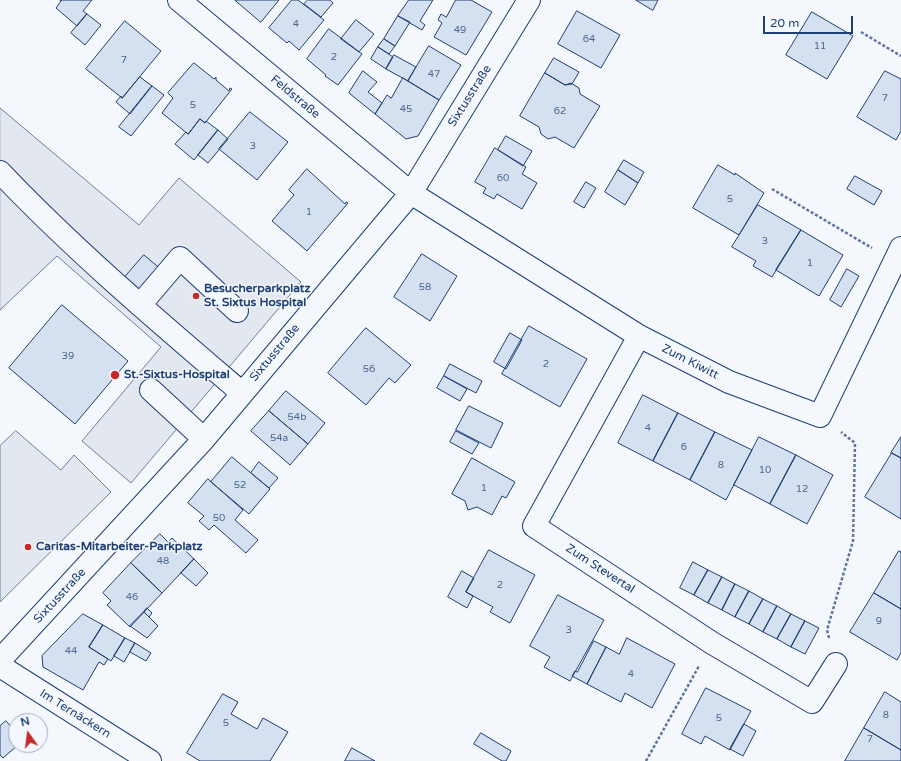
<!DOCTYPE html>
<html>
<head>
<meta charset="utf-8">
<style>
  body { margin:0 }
  #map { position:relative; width:901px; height:761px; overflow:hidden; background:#f4f7fb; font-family:"Varela Round",sans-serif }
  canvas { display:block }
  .north { position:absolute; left:8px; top:713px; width:40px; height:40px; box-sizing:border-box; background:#f4f7fb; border:1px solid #9eadc5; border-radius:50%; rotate:346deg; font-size:11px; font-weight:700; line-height:16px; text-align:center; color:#1d3f73 }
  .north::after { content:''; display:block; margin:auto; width:14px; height:18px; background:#c62828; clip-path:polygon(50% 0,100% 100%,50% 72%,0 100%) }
  .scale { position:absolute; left:763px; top:16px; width:90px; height:18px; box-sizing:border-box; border:2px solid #1d3f73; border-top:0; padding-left:5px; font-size:12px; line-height:14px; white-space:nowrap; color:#1d3f73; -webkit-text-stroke:3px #f4f7fb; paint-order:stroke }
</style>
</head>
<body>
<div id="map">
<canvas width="901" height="761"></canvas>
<div class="north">N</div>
<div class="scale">20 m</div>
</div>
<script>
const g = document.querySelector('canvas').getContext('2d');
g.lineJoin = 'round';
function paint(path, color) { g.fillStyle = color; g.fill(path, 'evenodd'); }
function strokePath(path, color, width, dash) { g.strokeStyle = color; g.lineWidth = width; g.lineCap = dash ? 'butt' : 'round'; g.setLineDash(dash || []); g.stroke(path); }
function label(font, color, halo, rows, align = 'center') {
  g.font = font + ' "Varela Round",sans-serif'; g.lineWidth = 3; g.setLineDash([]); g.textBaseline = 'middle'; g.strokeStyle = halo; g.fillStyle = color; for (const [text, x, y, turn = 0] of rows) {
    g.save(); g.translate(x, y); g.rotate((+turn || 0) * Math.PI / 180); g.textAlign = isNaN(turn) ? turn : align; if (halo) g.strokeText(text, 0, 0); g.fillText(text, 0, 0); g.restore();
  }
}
const parking = new Path2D(`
  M0 108 139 225 179 178 301 282 131 483 82 441 161 347 57 256 0 310Z
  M16 431 61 470 74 455 111 492 0 602V446Z`);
const building = new Path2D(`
  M60 0H92L83 11 87 14 77 26 56 8 61 1Z
  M235 0H279L261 22Z
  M292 0H298L324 20 299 50 289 41 287 43 269 28Z
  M308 0H330L333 3 321 17 304 4Z
  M409 0H433L420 21 425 25 422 30 398 16Z
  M456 0H471L492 12 466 55 434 37 442 23 438 20 441 14 446 17Z
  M636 0H658L653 10Z
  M577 11 620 35 601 68 558 44Z
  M812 12 853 36 827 79 786 55Z
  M87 14 101 25 85 45 71 33Z
  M398 16 410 22 395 46 384 39Z
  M356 20 374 34 359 52 341 39Z
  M125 21 161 51 122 98 86 69Z
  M329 29 362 54 338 85 325 76 326 75 307 59Z
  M384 39 395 46 389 54 378 47Z
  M429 46 461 65 439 100 408 81Z
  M378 47 393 57 386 69 371 59Z
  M394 55 416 67 408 81 386 69Z
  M554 58 579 72 572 84 565 85 545 73Z
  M194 63 214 79 216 77V80L229 91 230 88 232 89 205 123 200 119 188 134 162 113 173 98 168 93Z
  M363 71 377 82 368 92 382 103 375 114 349 93Z
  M885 71 901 79V131L896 140 857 117Z
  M545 73 565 85 571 83 579 88 580 94 600 106 574 148 555 137 548 139 541 134 539 127 520 116Z
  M140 77 152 86 130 114 116 102 121 96 122 98Z
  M403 78 439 100 418 136 406 139 375 114 387 95 391 98Z
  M152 86 164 95 131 136 119 127Z
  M250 112 288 142 257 180 219 149Z
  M200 119 205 123 206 121 218 130 194 160 175 144 186 132 188 134Z
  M218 130 228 139 208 163 198 155Z
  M506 136 532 151 523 166 498 150Z
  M495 148 526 167 522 174 537 183 522 209 497 194 494 199 483 193 486 188 475 182Z
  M624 160 644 172 638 183 618 170Z
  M718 165 735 175V173L764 193 739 235 693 208Z
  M307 169 345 204 346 202 348 203 307 251 272 221 294 195 289 190Z
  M618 170 638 183 625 205 605 192Z
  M855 176 882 191 874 205 847 189Z
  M586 182 596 188 584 208 574 202Z
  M758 205 801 230 772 277 753 266 756 261 732 247Z
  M801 230 843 255 819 296 776 270Z
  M422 254 457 276 430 321 394 297Z
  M144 255 163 271 144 293 125 277Z
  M847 269 859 276 841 307 830 300Z
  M62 305 128 361 75 424 9 368Z
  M529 326 587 359 560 407 502 374Z
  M366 328 411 365 395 383 389 378 366 405 328 373Z
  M510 333 522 340 506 369 494 362Z
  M450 364 482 381 476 393 444 376Z
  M444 376 467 389 460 401 437 388Z
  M286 391 325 423 308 444 269 411Z
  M643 395 678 413 653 461 618 443Z
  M469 406 503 423 491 448 456 430Z
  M269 411 308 444 290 465 251 431Z
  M678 413 715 432 690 480 653 461Z
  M456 431 479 443 472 454 450 442Z
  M715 432 752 450 726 500 690 480Z
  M759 437 796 455 770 504 734 485Z
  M901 437V458L891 453Z
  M892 453 901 458V519L865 497Z
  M796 455 833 475 807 524 770 504Z
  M232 457 270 489 249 514 211 482Z
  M472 458 515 482 506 498 502 496 492 515 477 507 468 510 465 501 452 494Z
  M259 462 278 478 269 488 251 473Z
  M208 479 243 510 235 520 258 540 246 553 214 525 209 530 199 521 204 516 188 503Z
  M160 534 168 542 172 538 194 559 162 593 131 563Z
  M489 550 535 575 510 623 490 612 493 607 466 592Z
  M899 551 901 552V609L874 593Z
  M194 559 208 573 196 586 181 573Z
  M693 562 708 570 694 595 680 588Z
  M131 563 162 593 130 627 107 605 111 601 103 593Z
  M708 570 722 577 708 603 694 595Z
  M462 571 474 578 466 592 473 596 467 608 448 597Z
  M722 577 735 584 722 610 708 603Z
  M735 584 749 591 735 617 722 610Z
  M749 591 763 599 749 624 735 617Z
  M874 593 901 609V653L897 660 850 632Z
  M558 595 604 620 570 681 544 667 550 657 530 646Z
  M763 599 777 606 763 632 749 624Z
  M777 606 791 614 777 639 763 632Z
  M147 608 152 613 149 617 144 612Z
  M144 612 158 626 147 638 130 626Z
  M83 614 103 625 89 647 108 659 104 665 99 662 83 690 43 667 42 656Z
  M791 614 805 621 791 647 777 639Z
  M805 621 819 628 805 654 791 647Z
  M103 625 125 638 111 661 89 647Z
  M125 638 135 643 124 662 114 656Z
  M627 638 675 664 652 708 625 693 621 702 587 684 606 647 619 654Z
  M594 641 606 647 587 684 572 676 575 671 577 672Z
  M135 643 151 653 146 661 130 652Z
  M706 688 751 711 730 750 705 736 701 744 682 734Z
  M885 692 901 702V750L864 728Z
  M223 694 238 702 231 714 257 729 263 718 288 732 270 761H200L187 753Z
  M6 721 16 732V745H18L3 758 0 755V726Z
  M744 724 756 731 743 756 730 749Z
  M864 728 901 750V761H845Z
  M481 733 511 751 506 761H502L474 744Z
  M352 748 375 761H345Z`);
const path = new Path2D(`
  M861 32 901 56
  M772 189 872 248
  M829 638 827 630 853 541 855 443 841 432
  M646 761 699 666`);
const minor = new Path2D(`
  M179 0 411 193 639 336 729 382 820 416 901 248
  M0 172C75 251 159 322 242 393
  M140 305 180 258 237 311
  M639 336 534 526 712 643 812 702 836 664
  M151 390 204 439
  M0 660 204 439 411 193 529 0
  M0 666 150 761`);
const markers = [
  [196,296,4,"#c62828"],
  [115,375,5,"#c62828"],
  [28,547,4,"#c62828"]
];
const numberNames = [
  ["4",296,24],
  ["49",460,30],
  ["64",589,39],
  ["11",820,46],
  ["2",334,57],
  ["7",124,60],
  ["47",434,74],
  ["7",885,98],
  ["5",193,105],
  ["45",406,109],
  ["62",560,111],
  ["3",253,146],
  ["60",503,178],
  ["5",730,199],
  ["1",309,212],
  ["3",765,241],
  ["1",810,263],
  ["58",425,287],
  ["39",68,356],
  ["2",546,364],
  ["56",369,369],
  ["54b",297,417],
  ["4",648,428],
  ["54a",279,438],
  ["6",684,447],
  ["8",721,465],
  ["10",765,470],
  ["52",240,485],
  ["1",484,488],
  ["12",802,489],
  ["50",219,518],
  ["48",163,561],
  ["2",500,585],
  ["46",132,597],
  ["9",879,621],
  ["3",569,630],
  ["44",71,651],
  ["4",631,674],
  ["8",886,715],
  ["5",719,718],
  ["5",226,723],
  ["7",870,739]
];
const streetNames = [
  ["Sixtusstraße",470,96,-58],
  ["Feldstraße",295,97,40],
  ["Sixtusstraße",275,353,-50],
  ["Zum Kiwitt",690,362,27],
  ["Zum Stevertal",600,569,33],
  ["Sixtusstraße",60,596,-47],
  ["Im Ternäckern",75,714,32]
];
const poiNames = [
  ["Besucherparkplatz",204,289],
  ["St. Sixtus Hospital",204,303],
  ["St.-Sixtus-Hospital",124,375],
  ["Caritas-Mitarbeiter-Parkplatz",36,547]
];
paint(parking, '#e3e8f0');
strokePath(parking, '#687fa3', 1);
paint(building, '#d5e0f0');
strokePath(building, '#1d3f73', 1);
strokePath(minor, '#1d3f73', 24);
strokePath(path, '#5e769c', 2.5, [3, 2]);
strokePath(minor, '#f4f7fb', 22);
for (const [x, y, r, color] of markers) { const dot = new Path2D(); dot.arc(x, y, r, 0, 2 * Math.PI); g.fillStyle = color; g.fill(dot); strokePath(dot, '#f4f7fb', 1.5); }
label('10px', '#4b6792', null, numberNames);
label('12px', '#1d3f73', '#f4f7fb', streetNames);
label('bold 12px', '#1d3f73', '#f4f7fb', poiNames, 'left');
</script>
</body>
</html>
